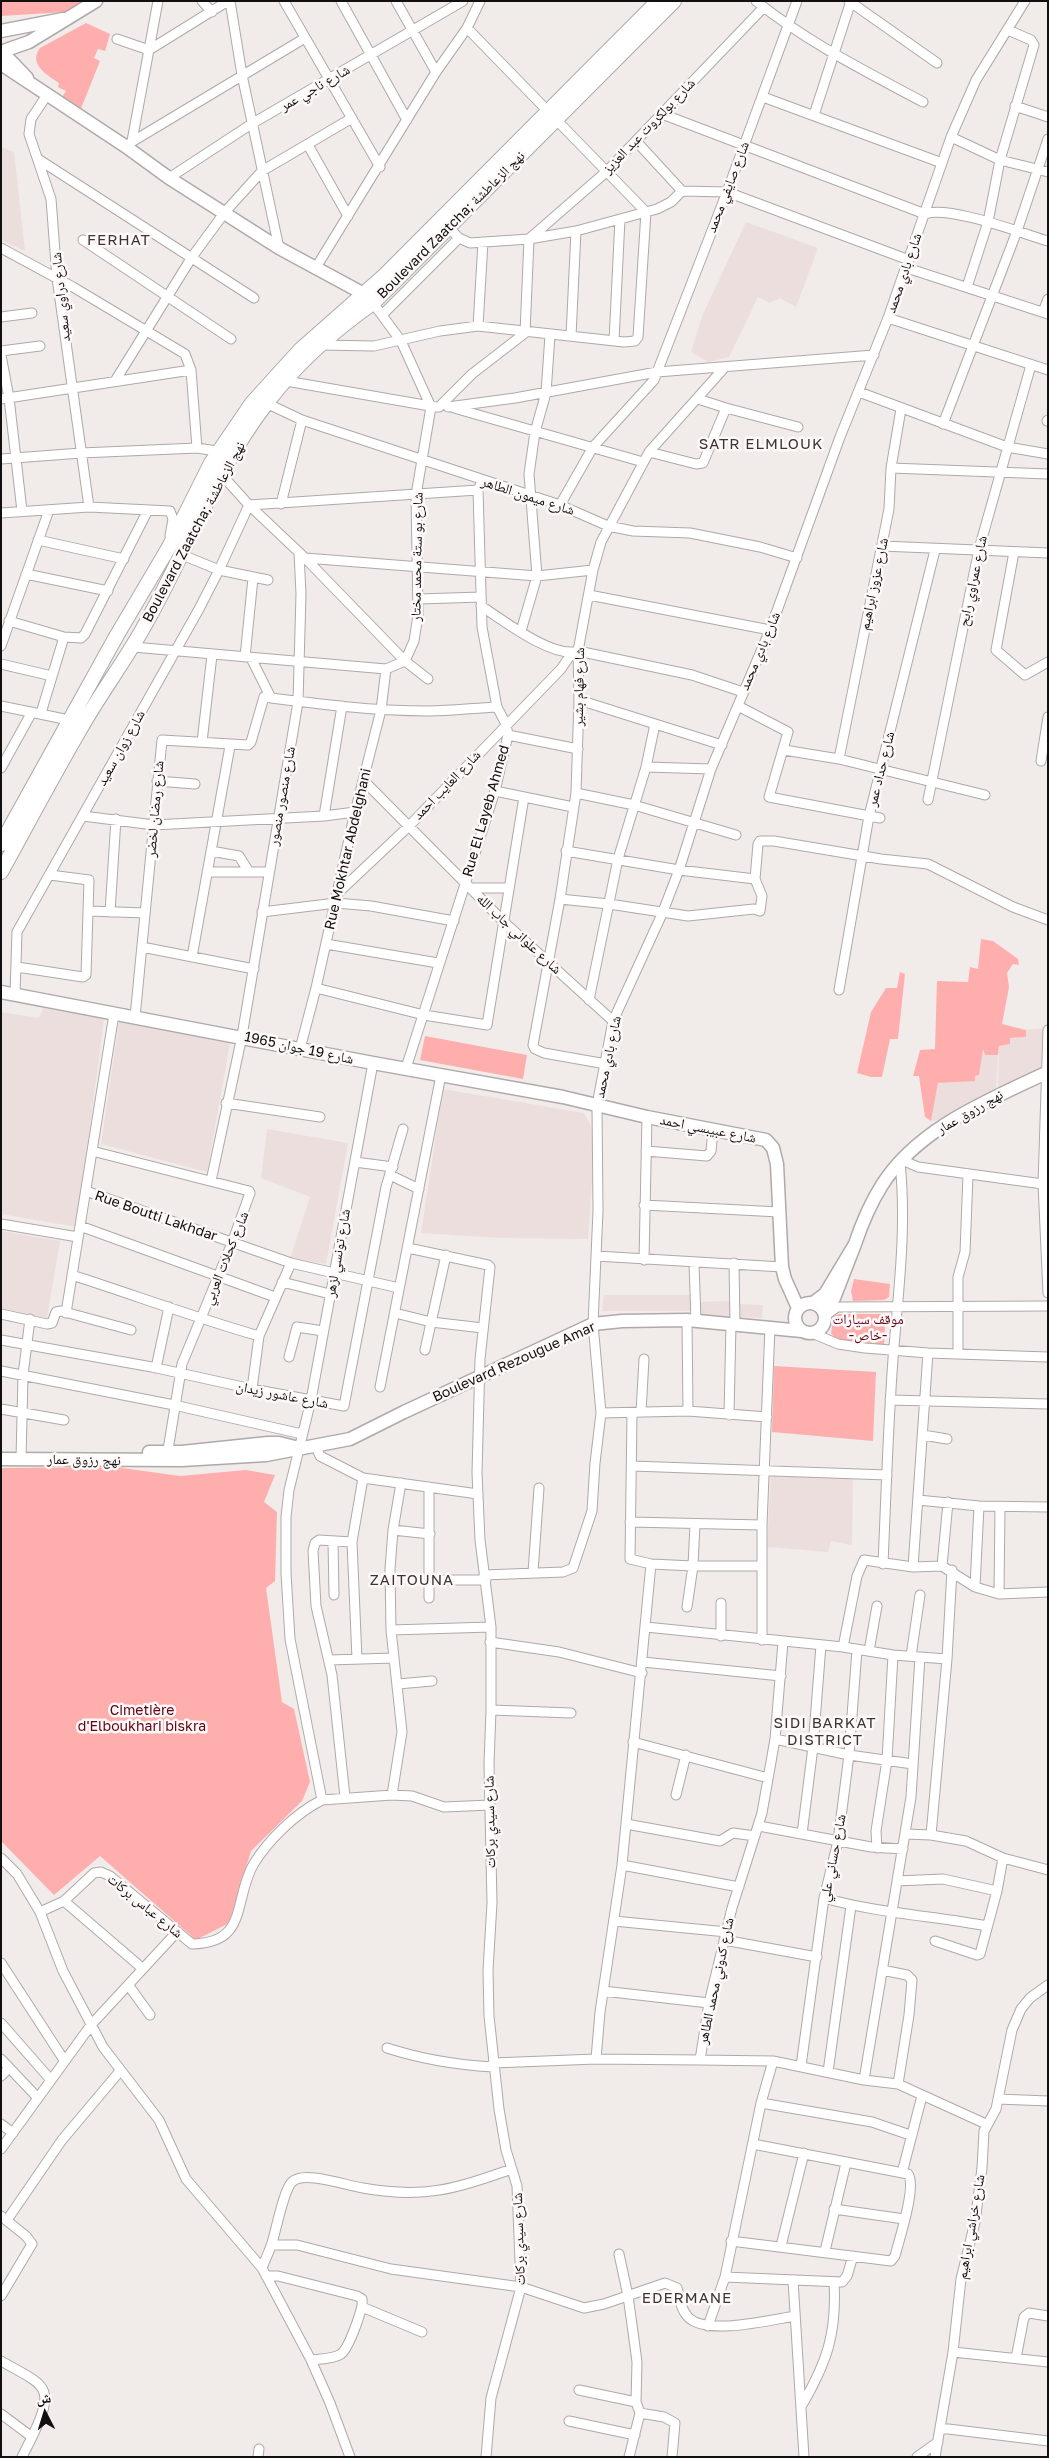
<!DOCTYPE html>
<html>
<head>
<meta charset="utf-8">
<style>
  body { margin:0 }
  #map { position:relative; width:1049px; height:2458px; overflow:hidden; background:#f1ebea; font-family:"Golos Text","Noto Naskh Arabic",sans-serif }
  canvas { display:block }
  .frame { position:absolute; inset:0; border:2px solid #110f0f; pointer-events:none }
  .north { position:absolute; left:20px; top:2388px; width:50px; height:50px; -webkit-text-stroke:4px #fef8f8; paint-order:stroke; rotate:355deg; font-size:14px; font-weight:700; line-height:20px; text-align:center; color:#110f0f }
  .north::after { content:''; display:block; margin:auto; width:18px; height:22px; background:#110f0f; clip-path:polygon(50% 0,100% 100%,50% 72%,0 100%) }
</style>
</head>
<body>
<div id="map">
<canvas width="1049" height="2458"></canvas>
<div class="frame"></div>
<div class="north">ش</div>
</div>
<script>
const g = document.querySelector('canvas').getContext('2d');
g.lineJoin = 'round';
function paint(path, color) { g.fillStyle = color; g.fill(path, 'evenodd'); }
function strokePath(path, color, width, dash) { g.strokeStyle = color; g.lineWidth = width; g.lineCap = dash ? 'butt' : 'round'; g.setLineDash(dash || []); g.stroke(path); }
function label(font, color, halo, rows, align = 'center') {
  g.font = font + ' "Golos Text","Noto Naskh Arabic",sans-serif'; g.lineWidth = 5; g.setLineDash([]); g.textBaseline = 'middle'; g.strokeStyle = halo; g.fillStyle = color; for (const [text, x, y, turn = 0] of rows) {
    g.save(); g.translate(x, y); g.rotate((+turn || 0) * Math.PI / 180); g.textAlign = isNaN(turn) ? turn : align; if (halo) g.strokeText(text, 0, 0); g.fillText(text, 0, 0); g.restore();
  }
}
const built = new Path2D(`
  M1 147 14 152 25 251 1 240Z
  M746 222 818 248 796 307 780 298 769 303 758 297 729 357 708 362 691 352 703 314Z
  M43 1008 104 1019 77 1227 1 1214V1012L39 1018Z
  M119 1022 230 1043 207 1172 101 1144Z
  M1046 1028 1043 1068 998 1090 999 1046 1010 1038 1025 1037 1026 1030Z
  M983 1047 985 1055H998L996 1091 950 1119 931 1121 938 1083 979 1075Z
  M443 1089 584 1113 592 1128V1180L588 1239 500 1238 421 1233Z
  M267 1129 348 1143 326 1264 290 1259 310 1197 261 1178Z
  M1 1231 60 1241 47 1318 1 1310Z
  M604 1295H690V1311H602Z
  M731 1301V1318L700 1316V1302Z
  M739 1304 763 1305 762 1318 738 1317Z
  M771 1473 853 1476 852 1545 831 1541 828 1552 767 1547Z`);
const green = new Path2D(`
  M1 1H82L66 12 1 16Z
  M86 23 110 34 105 51 98 49 94 58 100 61 80 111 61 99 66 91 58 87 59 83C47 75 28 64 40 48Z
  M981 939 993 941 1018 959 1019 965 1013 964 1007 973 1009 987 1002 1024 1026 1030V1037L1010 1038V1044L999 1046 998 1055H985L983 1049 979 1075 975 1076V1081L938 1083 931 1121 925 1117 919 1076H913L920 1050 935 1049 937 981 968 982 970 967 978 969Z
  M900 972 905 974 898 1039H890L882 1077H871L857 1073 871 1012 886 988H897Z
  M425 1036 527 1055 523 1079 420 1060Z
  M854 1279 890 1284 889 1297 884 1300 853 1301 851 1291Z
  M839 1314H886L884 1345 836 1340 831 1333 834 1316Z
  M774 1366 876 1372 873 1441 772 1432Z
  M115 1467 180 1476 246 1470 275 1475 264 1502 277 1512 275 1581 266 1588 282 1702 294 1709 310 1782 302 1801 251 1851 229 1923 196 1940 100 1856 54 1895 1 1841V1468Z`);
const street = new Path2D(`
  M202 1 212 12
  M230 1 242 75 279 248
  M284 1 380 167
  M341 1 407 120
  M396 1 436 72
  M756 1C807 42 865 71 923 102
  M849 1 937 63
  M117 39 149 50
  M149 50 228 1
  M47 95 31 119 29 134 51 199 57 278 89 507
  M763 97 942 163
  M1015 106 1048 117
  M662 114 925 214C948 205 1021 233 1048 241
  M814 115 851 1
  M951 137 1000 160 1048 172
  M132 141 158 1
  M636 141 682 191
  M308 145 348 216
  M125 146 305 38
  M38 159 254 298
  M169 178 253 123 463 1
  M682 191 727 192 909 260
  M449 228 459 238 470 243 529 239 576 231 657 209 671 202 682 191
  M83 240 231 339
  M1 248 73 287 185 354 191 370 197 448
  M907 268 1048 314
  M315 269 436 72 467 28 480 1
  M967 287 988 222 1000 160 1034 45 1031 40 1008 30
  M1043 312 1048 299
  M382 315 459 238
  M1 317 32 313
  M888 318 1048 370
  M478 326 483 242
  M571 336 576 231
  M614 341 620 219
  M320 345 374 346 440 331 478 326 624 342 635 341 638 337 646 212 467 28
  M1 351 40 346
  M1 355 9 398 22 511
  M115 381 192 257 225 212 262 171 352 118
  M286 381 436 407
  M859 392 1007 447 1048 454
  M1 399 191 370
  M698 399 726 408 798 427
  M266 403 302 420 560 505 608 526 633 531 690 533 760 547 797 558
  M439 407 472 374 525 333 529 239 606 172 764 7
  M448 407 515 398 657 372 874 355
  M454 408 643 462
  M1047 421 1048 420
  M943 424 1017 231 1048 139
  M649 452 696 464 703 463 726 408
  M1 459 81 453 197 448 223 452
  M211 463 249 505 305 558 405 661 428 679
  M891 468 1048 474
  M281 504 302 420
  M560 505 593 447 654 380 727 192 797 1
  M1 513 89 507 170 511 173 519 170 536
  M38 540 124 559
  M882 546 1048 553
  M1014 552 996 650 1025 675 1048 662
  M180 554 219 570 268 580
  M305 558 537 576 593 570
  M26 574 108 591
  M589 595 770 630
  M419 599 481 597
  M481 606C503 620 553 659 578 651L692 675 743 692
  M9 621 64 637 81 638 85 634 148 510
  M521 631 537 576 529 474 535 432 546 393 550 335
  M1 646 49 510
  M133 647 386 669 405 661 414 641 418 615 416 495 431 407 401 341 373 303
  M245 657 253 578
  M251 658 271 698
  M1 664 52 676
  M579 700 722 745
  M1 706 74 721
  M738 706 788 732 769 797 880 818
  M41 713 64 637
  M508 735 578 749
  M202 742 212 655
  M784 750 839 759 985 795
  M839 759 889 509 891 468 901 409
  M1041 761 1048 717
  M646 767 711 769
  M1 768 32 712
  M157 781 195 784
  M364 781 503 921 613 1021
  M495 791 573 807
  M576 793 634 805 736 835
  M928 800 979 549 1031 365
  M83 816 154 825 324 816 355 812
  M324 816 342 706
  M211 851 239 856 249 872
  M566 851 679 870 755 879
  M207 872H269
  M471 888H509
  M339 892 409 826 561 669 572 653
  M560 899 609 904 688 916 754 909 760 911 762 896 755 879 758 844 760 841H774L881 859 928 864 1013 907 1048 920
  M89 911 145 913
  M110 912 116 819
  M262 912 336 903 371 906 454 921
  M326 944 438 963
  M142 947 254 969
  M192 957 230 746
  M17 967 83 977 86 975 89 880 50 875
  M316 988 424 1015 487 1025 524 797
  M839 990 869 816 935 550
  M15 994 17 932 199 609 219 570 249 505 478 490 482 481
  M589 1000 618 859 646 767 655 724
  M135 1017 162 740 248 745 251 742 264 697C318 704 373 711 428 711 451 711 474 708 497 707
  M1048 1030 1043 1184 1048 1293
  M300 1049 316 988 355 812 381 710 386 669
  M606 1064 544 1053 535 1049 533 1045 560 899 576 793 579 700 578 651 593 570 601 542 649 452 725 367
  M406 1068 495 791 508 735 506 724 497 707 482 627 478 490
  M226 1103 320 1117
  M92 1151 249 1191 250 1193 232 1243 182 1364 167 1456
  M646 1151 707 1156 711 1151 713 1130
  M902 1160 918 1167 1043 1184
  M355 1162 393 1167
  M390 1175 419 1189
  M211 1181 242 1036 298 702 301 594 299 553
  M86 1191 291 1263 399 1288
  M644 1205 779 1212
  M1 1224 78 1237
  M80 1226 275 1297
  M408 1248 488 1265 490 1267 480 1359 477 1473 480 1540 491 1627V1710L489 1764 492 1903 488 1970 489 2016 499 2109 506 2150 517 2186 521 2287 491 2398 486 2457
  M596 1256 782 1267
  M644 1260 647 1117
  M694 1263 696 1321
  M734 1263 735 1323
  M72 1275C134 1295 196 1318 259 1336
  M282 1282 330 1294
  M66 1313 114 1014
  M395 1313 431 1322 483 1328
  M1 1314 47 1324 52 1323 56 1312 61 1311 131 1330
  M825 1316 837 1307 1048 1306
  M687 1320 688 1411
  M812 1333 838 1344 865 1348 928 1353 1048 1357
  M1 1340 152 1367 252 1389 344 1406 386 1187 403 1129
  M425 1350 446 1255
  M958 1354V1277L965 1252 968 1175
  M289 1357 297 1327 323 1331
  M156 1368 169 1307
  M1 1371 174 1405 302 1434
  M380 1387 441 1075
  M252 1389 259 1336 291 1263
  M890 1400 1048 1404
  M1 1409 64 1420
  M641 1412 644 1359
  M601 1413 688 1411 767 1417
  M632 1413 630 1559 651 1564 693 1566H762
  M729 1415 731 1323
  M923 1435 947 1439
  M316 1447 320 1456 363 1478 478 1494
  M21 1459 23 1375 30 1319
  M632 1466 887 1475
  M918 1500 979 1506 1048 1507
  M630 1522 762 1525
  M393 1530 430 1534
  M333 1541 334 1595
  M883 1564C886 1496 888 1427 893 1359 898 1294 907 1228 900 1163
  M942 1566 948 1502
  M913 1567 928 1353
  M533 1572 539 1488
  M484 1575 563 1572 573 1568 592 1511 595 1463 601 1413 593 1324 598 1211 597 1105 613 1021 662 914 679 870 711 769 770 630 840 437 888 318 951 137 976 80 1025 1
  M429 1580H486
  M975 1587 979 1506
  M999 1594 1000 1507
  M429 1598V1487
  M721 1603V1636
  M687 1607 693 1566 695 1524
  M646 1627 843 1647 893 1655 947 1659
  M391 1630 491 1627
  M762 1640V1525L770 1327
  M490 1642 559 1652 642 1673
  M783 1642 775 1739 762 1813 732 1908 709 2003 700 2060 773 2061 864 2080 898 2084 986 2124
  M843 1647 857 1576 864 1560 913 1567 942 1566 975 1587 999 1594 1048 1592
  M869 1651 877 1606
  M911 1656 920 1595
  M357 1659 352 1542 363 1478
  M329 1660 394 1658
  M643 1662 781 1676
  M398 1684 432 1681
  M491 1710 571 1713
  M775 1739 849 1755 913 1764
  M633 1742 768 1778
  M392 1795 402 1732 391 1630 390 1569 393 1530 401 1483
  M676 1795 686 1755
  M345 1797 332 1675 316 1606 313 1551 315 1543 319 1540 352 1542
  M322 1800 290 1639 286 1573V1517L289 1490 311 1400 373 1063
  M626 1824 720 1841 733 1833 755 1836
  M759 1826 871 1847 903 1849
  M802 1834 813 1747 821 1645
  M906 1834 931 1835 966 1841 1003 1858 1048 1870
  M931 1835 947 1659 952 1570
  M877 1848 876 1831 887 1760 893 1655
  M1 1858 17 1874 40 1912 64 1901 94 1873 101 1872 110 1876 192 1944C248 1943 233 1902 253 1865 268 1840 296 1813 322 1800L392 1795 412 1796 444 1807 490 1805
  M622 1865 739 1887
  M897 1881 943 1879 997 1891
  M824 1898C877 1913 933 1916 987 1926
  M64 1901 142 1968
  M40 1912 63 1971 103 2047 159 2120 186 2179 262 2268 311 2360 330 2403 350 2457
  M614 1921 727 1932
  M724 1940 817 1957
  M935 1941 977 1955 980 1954 997 1891 1003 1858
  M1 1963 64 2060
  M882 1970 907 1975 912 1980 909 2015 898 2084
  M129 1986 150 2015
  M603 1991 709 2003
  M1 2023 50 2079
  M387 2048C421 2059 457 2065 493 2067
  M1 2059 37 2097
  M596 2059 600 2012 622 1865 651 1564
  M493 2063 596 2059 700 2060
  M801 2066 824 1898 838 1841 849 1755 857 1650
  M828 2072 851 1906
  M1 2076 9 2068
  M864 2080 911 1797 920 1657
  M998 2099 1048 2101
  M761 2103 872 2122 910 2135
  M1 2124 13 2133
  M1 2149 91 2025 177 1932
  M902 2173 922 2096
  M834 2209 904 2219
  M1 2216 26 2236 32 2244 1 2296
  M7 2220 62 2140 120 2071
  M731 2241 891 2261 895 2256C899 2240 917 2186 908 2174L753 2144
  M272 2245H297L391 2269 521 2287 584 2308 604 2304 665 2283 677 2288C680 2297 680 2309 688 2317 706 2336 770 2320 795 2316
  M781 2246 804 2153
  M825 2251 846 2163
  M619 2254 628 2296 633 2332 637 2362 636 2402 640 2413 629 2457
  M262 2268C265 2260 269 2252 272 2243 276 2230 284 2189 292 2182 304 2170 347 2186 363 2188 425 2199 454 2189 512 2169
  M266 2276H278L357 2296 362 2299C364 2307 349 2348 341 2354 334 2359 320 2359 311 2360
  M725 2277 842 2282 847 2276 853 2256
  M793 2280 804 2457
  M362 2307 422 2332
  M708 2326 725 2277 761 2103 773 2061
  M953 2352 1048 2362
  M1016 2358 1024 2317 1029 2313 1048 2316
  M1 2361C45 2386 57 2385 32 2437
  M579 2390 636 2402
  M802 2405C827 2362 837 2333 834 2282
  M640 2413 664 2417 675 2423 672 2457
  M1 2414 32 2437 22 2457
  M569 2421 635 2435
  M940 2428 1048 2441
  M258 2457 259 2449
  M917 2457 938 2442
  M935 2457 953 2352 961 2279 975 2222 982 2168 984 2131 996 2109 1012 2030 1021 2009 1030 1998 1048 1985`);
const secondary = new Path2D(`
  M1 31 63 19
  M6 50 29 42 96 1
  M3 53 27 78
  M1 64 125 146 169 178 279 248 364 294 370 300
  M1 992 373 1063 563 1097 647 1117 766 1140 773 1148 777 1164 782 1267 785 1279 798 1308
  M855 1244C862 1223 870 1204 882 1185 918 1128 989 1100 1048 1072
  M795 1318a15 15 0 1 1 30 0a15 15 0 1 1-30 0Z
  M813 1303 825 1294 855 1244 834 1298 822 1308
  M149 1452H182L268 1443H279L295 1447
  M1 1459 182 1460 266 1455 350 1439 404 1412 593 1324 622 1321 687 1320 802 1331`);
const primary = new Path2D(`
  M1 844 117 635 169 547 211 463 252 403 300 350 385 275 658 1
  M1 872C28 823 54 774 82 726 102 691 127 658 146 623 187 551 215 470 266 404 295 365 333 331 373 303L674 1`);
const streetNames = [
  ["شارع ناجي عمر",315,88,-30],
  ["شارع بولكروت عبد العزيز",649,126,-46],
  ["شارع صايفي محمد",728,187,-69],
  ["Boulevard Zaatcha; نهج الزعاطشة",451,225,-45],
  ["شارع بادي محمد",904,273,-71],
  ["شارع دراوي سعيد",61,297,-96],
  ["شارع ميمون الطاهر",528,496,18],
  ["Boulevard Zaatcha; نهج الزعاطشة",194,532,-62],
  ["شارع بو ستة محمد مختار",417,557,-89],
  ["شارع عمراوي رابح",973,581,-78],
  ["شارع عزوز ابراهيم",874,584,-78],
  ["شارع بادي محمد",760,651,-67],
  ["شارع فهام بشير",579,687,-89],
  ["شارع زوان سعيد",121,748,-61],
  ["شارع حداد عمر",881,769,-76],
  ["شارع العايب احمد",447,785,-46],
  ["شارع منصور منصور",282,796,-80],
  ["شارع رمضان لخضر",155,809,-85],
  ["Rue El Layeb Ahmed",486,811,-74],
  ["Rue Mokhtar Abdelghani",348,849,-77],
  ["شارع علواني جاب الله",519,934,43],
  ["شارع 19 جوان 1965",299,1048,12],
  ["شارع بادي محمد",608,1057,-78],
  ["نهج رزوق عمار",970,1112,-30],
  ["شارع عبيبسي احمد",708,1129,11],
  ["Rue Boutti Lakhdar",156,1216,19],
  ["شارع تونسي لزهر",338,1253,-80],
  ["شارع كحلات العربي",226,1258,-68],
  ["Boulevard Rezougue Amar",514,1362,-24],
  ["شارع عاشور زيدان",282,1395,11],
  ["نهج رزوق عمار",84,1460,1],
  ["شارع سيدي بركات",490,1822,-91],
  ["شارع حساني علي",833,1858,-79],
  ["شارع عباس بركات",145,1906,39],
  ["شارع كدوني محمد الطاهر",716,1981,-78],
  ["شارع خراشي ابراهيم",971,2227,-80],
  ["شارع سيدي بركات",519,2239,-92]
];
const parkNames = [
  ["موقف سيارات",868,1320],
  ["-خاص-",868,1336],
  ["Cimetière",142,1711],
  ["d'Elboukhari biskra",142,1727]
];
const neighbourhoodNames = [
  ["FERHAT",119,240],
  ["SATR ELMLOUK",761,444],
  ["ZAITOUNA",412,1580],
  ["SIDI BARKAT",825,1723],
  ["DISTRICT",825,1740],
  ["EDERMANE",687,2298]
];
paint(built, '#eddede');
paint(green, '#ffaeae');
strokePath(street, '#afa9a9', 11);
strokePath(secondary, '#afa9a9', 15);
strokePath(primary, '#afa9a9', 16);
strokePath(street, '#fff', 9);
strokePath(secondary, '#fff', 12);
strokePath(primary, '#fff', 14);
label('14px', '#110f0f', '#fef8f8', streetNames);
label('14px', '#5f0315', '#fef8f8', parkNames);
g.letterSpacing = '1px';
label('15px', '#3b3636', '#fef8f8', neighbourhoodNames);
g.letterSpacing = '0px';
</script>
</body>
</html>
